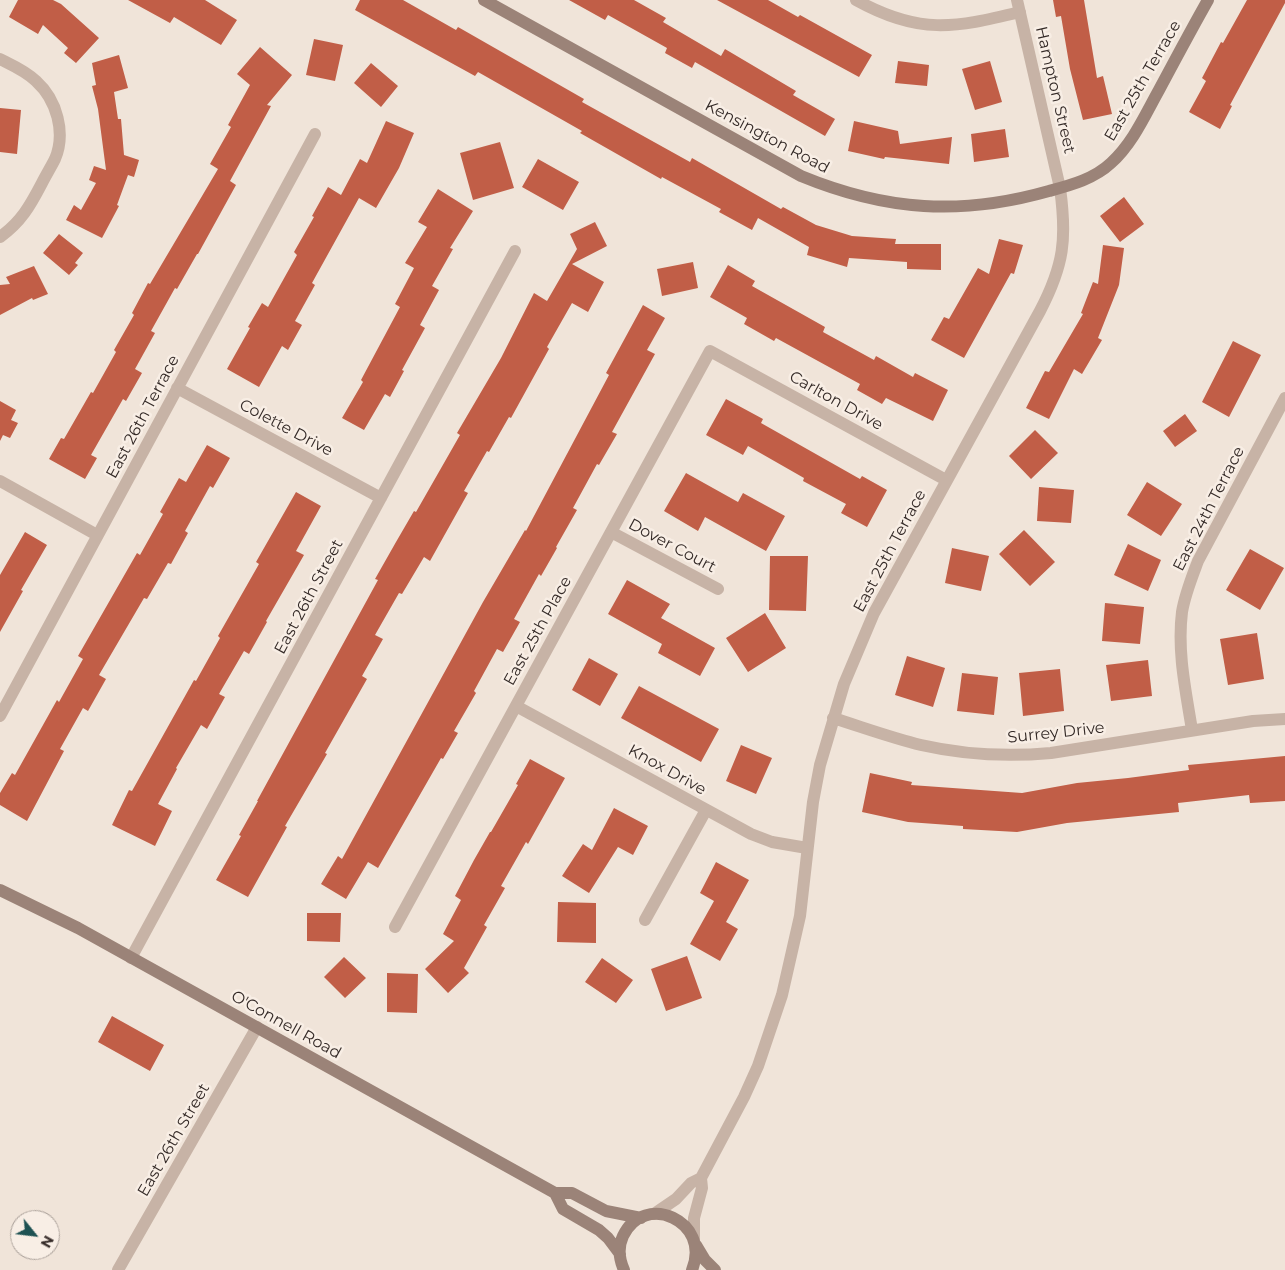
<!DOCTYPE html>
<html>
<head>
<meta charset="utf-8">
<style>
  body { margin:0 }
  #map { position:relative; width:1285px; height:1270px; overflow:hidden; background:#f0e4d9; font-family:Montserrat,sans-serif }
  canvas { display:block }
  .north { position:absolute; left:10px; top:1210px; width:50px; height:50px; box-sizing:border-box; background:#f8eee5; border:1px solid #aaa099; border-radius:50%; rotate:119deg; font-size:14px; font-weight:700; line-height:20px; text-align:center; color:#342a27 }
  .north::after { content:''; display:block; margin:auto; width:18px; height:22px; background:#1e5253; clip-path:polygon(50% 0,100% 100%,50% 72%,0 100%) }
</style>
</head>
<body>
<div id="map">
<canvas width="1285" height="1270"></canvas>
<div class="north">N</div>
</div>
<script>
const g = document.querySelector('canvas').getContext('2d');
g.lineJoin = 'round';
function paint(path, color) { g.fillStyle = color; g.fill(path, 'evenodd'); }
function strokePath(path, color, width, dash) { g.strokeStyle = color; g.lineWidth = width; g.lineCap = dash ? 'butt' : 'round'; g.setLineDash(dash || []); g.stroke(path); }
function label(font, color, halo, rows, align = 'center') {
  g.font = font + ' Montserrat,sans-serif'; g.lineWidth = 5; g.setLineDash([]); g.textBaseline = 'middle'; g.strokeStyle = halo; g.fillStyle = color; for (const [text, x, y, turn = 0] of rows) {
    g.save(); g.translate(x, y); g.rotate((+turn || 0) * Math.PI / 180); g.textAlign = isNaN(turn) ? turn : align; if (halo) g.strokeText(text, 0, 0); g.fillText(text, 0, 0); g.restore();
  }
}
const building = new Path2D(`
  M18 0H53L61 4 99 38 76 63 64 53 68 48 43 25 38 34 9 17Z
  M128 0H205L237 20 221 45 174 17 170 23Z
  M360 0H403L456 30 458 27 584 99 582 102 690 162 692 158 781 209 783 207 816 225 852 236 896 239 895 244H941V270L907 269V262L849 258 847 267 807 255 809 247 758 218 752 230 719 212 721 209 662 177 661 179 580 133 582 131 478 72 475 76 355 10Z
  M569 0H634L666 18 663 22 721 56 725 49 796 91 793 95 835 119 825 136 695 62 692 68 665 53 667 48 608 15 605 20Z
  M717 0H768L798 17 800 15 872 55 859 77Z
  M1053 0H1084L1097 78 1103 76 1112 114 1083 120 1070 69 1061 16 1056 17Z
  M1247 0H1285V3L1230 105 1232 106 1220 129 1189 112 1206 81 1202 78 1221 42 1223 43Z
  M314 39 343 45 335 81 306 75Z
  M260 47 292 75 267 105 271 106 230 181 236 185 198 254H197L177 289 175 288 151 331 155 333 135 369 142 373 126 401 123 399 91 455 97 458 85 479 49 459 61 438 64 439 91 392 93 393 116 352 114 350 134 315 132 313 148 283 150 284 218 169 210 164 231 127 228 125 250 85 237 74Z
  M119 55 128 88 114 92 118 119H121L124 155 139 160 134 177 128 175 117 205 119 206 102 238 66 220 74 205 81 210 96 183 89 180 94 166 106 170 98 109 92 86 96 85 92 63Z
  M898 61 929 65 927 86 895 83Z
  M990 61 1002 102 975 110 962 69Z
  M371 63 398 86 381 107 354 83Z
  M0 108 21 110 17 154 0 152Z
  M386 121 414 133 399 168 376 208 359 198 312 283 315 285 295 321 302 325 288 350 282 346 259 387 227 369 250 328 248 327 262 303 268 307 297 255 294 252 314 217 312 216 328 187 341 195 360 159 367 163Z
  M854 121 898 131 900 144 952 137 949 164 885 157 884 159 848 151Z
  M1005 129 1009 157 974 162 971 134Z
  M500 142 514 188 473 200 460 153Z
  M538 159 579 182 563 210 522 187Z
  M438 189 473 211 450 248 453 249 432 286 439 290 420 325 425 328 402 370 404 371 390 397 385 394 364 430 342 418 363 382 361 380 400 307 395 304 414 268 405 263 427 227 418 222Z
  M1124 197 1144 224 1120 242 1100 216Z
  M595 222 607 246 572 264 604 282 588 312 572 303 547 347 549 349 511 418 509 417 489 452 487 451 464 491 468 493 430 561 424 557 402 594 399 593 375 635 383 639 362 676 367 679 325 753 327 754 285 826 287 827 248 897 216 880 241 836 239 835 258 801H257L378 580 375 579 396 542 414 511 416 512 460 435 457 433 501 358 534 293 547 301 577 249 570 234Z
  M59 234 83 253 75 263 78 265 69 275 43 253Z
  M999 239 1023 245 1014 274 1011 273 964 358 931 340 944 317 949 319 978 268 989 274Z
  M1103 245 1124 248 1119 285 1098 338 1102 340 1082 374 1074 369 1049 419 1026 408 1045 371 1049 372 1083 314 1081 313 1093 282 1098 284Z
  M693 262 698 288 662 296 657 269Z
  M728 265 755 281 752 286 825 327 823 332 874 360 876 356 913 377 915 373 948 390 933 421 886 398 882 404 857 390 860 384 776 338 774 341 744 324 747 318 710 297Z
  M34 266 48 294 33 300 32 298 0 315V285L10 284 6 277Z
  M643 305 665 318 647 350 655 354 612 432 617 434 599 465 597 464 573 508 577 510 556 547 557 548 541 576 539 574 514 619 520 622 503 652 497 649 474 691 476 693 454 731 458 733 443 759 441 758 378 868 368 862 346 899 321 884 338 856 342 859 483 602 525 530 526 531 609 375 606 373Z
  M1233 341 1261 355 1229 417 1202 402Z
  M726 399 763 419 761 423 860 479 862 476 887 490 867 527 841 513 846 504 803 481 804 478 748 446 743 455 706 435Z
  M0 401 16 410 11 420 18 423 10 438 3 435 0 441Z
  M1185 414 1197 431 1175 447 1163 431Z
  M1035 430 1058 453 1031 479 1009 456Z
  M207 445 230 458 213 488 210 486 185 531 188 533 171 564 168 563 147 599 144 598 99 675 106 679 88 711 83 708 60 749 64 751 27 821 0 805V793L12 773 15 775 57 700 59 702 83 659 78 656 137 553 140 555 163 514 160 512 179 478 186 482Z
  M686 473 738 502 743 493 785 516 766 551 705 517 698 531 664 511Z
  M1147 482 1182 504 1161 536 1127 515Z
  M1039 487 1074 490 1071 523 1037 521Z
  M296 492 321 506 296 551 304 555 266 621 267 622 249 654 244 651 219 694 225 697 207 729 201 725 176 768 177 769 158 804 172 811 155 846 112 825 129 790 132 791 194 680 196 681 220 638 218 636 259 564 256 562Z
  M1024 530 1055 562 1030 586 999 554Z
  M25 532 47 545 21 590 23 591 0 632V575Z
  M1128 544 1161 560 1148 591 1114 575Z
  M952 548 989 556 981 591 945 583Z
  M1250 549 1284 568 1260 610 1226 590Z
  M770 556H808L806 611 769 610Z
  M627 580 670 604 661 618 715 648 700 676 658 653 662 644 608 614Z
  M1105 603 1144 607 1140 644 1102 641Z
  M765 613 786 648 748 672 726 638Z
  M1257 633 1264 679 1228 685 1220 639Z
  M907 656 945 668 933 707 895 695Z
  M589 658 618 674 600 706 572 690Z
  M1148 660 1152 696 1111 701 1106 665Z
  M1060 669 1064 711 1023 716 1019 673Z
  M962 673 998 677 994 715 957 711Z
  M639 686 719 729 701 762 621 718Z
  M741 745 772 758 756 794 726 781Z
  M1285 756V801L1250 803 1249 795 1178 803 1179 812 1067 823 1017 832 963 829V826L908 822 862 812 870 773 912 782 911 785 1022 793 1077 783 1128 778 1189 770 1188 765Z
  M530 759 565 778 528 844 526 842 501 886 505 888 484 925 487 927 464 968 469 973 448 993 425 969 454 941 443 934 461 900 455 896 474 860 490 832H491L518 785 516 784Z
  M614 808 648 826 633 855 618 847 589 893 562 876 583 844 592 850Z
  M716 862 749 880 726 922 738 929 720 961 690 944 714 901 700 893Z
  M558 902 596 903V943L557 942Z
  M307 913H341L340 942 307 941Z
  M687 956 702 998 666 1011 651 969Z
  M344 957 366 978 345 998 324 977Z
  M602 958 633 980 616 1003 585 982Z
  M387 973 418 974 417 1013 387 1012Z
  M112 1016 164 1045 150 1071 98 1042Z`);
const street = new Path2D(`
  M856 0C919 35 954 28 1020 12
  M0 59C12 65 26 71 36 81 57 100 66 133 55 159 51 167 46 175 42 183 30 206 21 222 0 237
  M177 388 381 498
  M0 481 97 535
  M611 532 718 589
  M516 706 751 834 772 842 807 848
  M0 716 315 134
  M833 718C862 727 892 738 921 745 965 755 1007 757 1051 753L1253 721 1285 719
  M1192 730C1186 692 1177 652 1182 612 1185 594 1192 577 1198 561L1285 398
  M645 920 706 810
  M395 927 710 351 946 480
  M131 958 515 251
  M654 1214 676 1199 691 1183 701 1178
  M694 1239V1218L702 1188 701 1178 744 1097 758 1066 782 995 800 916 813 802 820 765 844 684 874 613 1040 311C1064 265 1067 239 1060 188L1017 0
  M118 1270 257 1027`);
const secondary = new Path2D(`
  M484 0 801 176C886 211 961 216 1049 191 1071 185 1094 179 1111 163 1133 143 1145 115 1159 90 1175 60 1191 30 1208 0
  M0 890 78 928 555 1193H572L606 1211 641 1218
  M555 1193 563 1209 599 1230 608 1238 620 1254
  M696 1245 705 1260 715 1270
  M624 1270C619 1259 618 1247 623 1236 644 1191 712 1221 692 1270`);
const streetNames = [
  ["East 25th Terrace",1143,81,-60],
  ["Hampton Street",1055,90,77],
  ["Kensington Road",767,137,28],
  ["Carlton Drive",836,401,29],
  ["East 26th Terrace",143,417,-62],
  ["Colette Drive",286,428,28],
  ["East 24th Terrace",1209,509,-63],
  ["Dover Court",672,546,28],
  ["East 25th Terrace",890,551,-62],
  ["East 26th Street",309,597,-62],
  ["East 25th Place",538,631,-61],
  ["Surrey Drive",1056,733,-6],
  ["Knox Drive",667,770,29],
  ["O'Connell Road",286,1025,29],
  ["East 26th Street",174,1140,-60]
];
paint(building, '#c15e47');
strokePath(street, '#c7b3a6', 12);
strokePath(secondary, '#9b8378', 12);
label('16px', '#342a27', '#f8eee5', streetNames);
</script>
</body>
</html>
